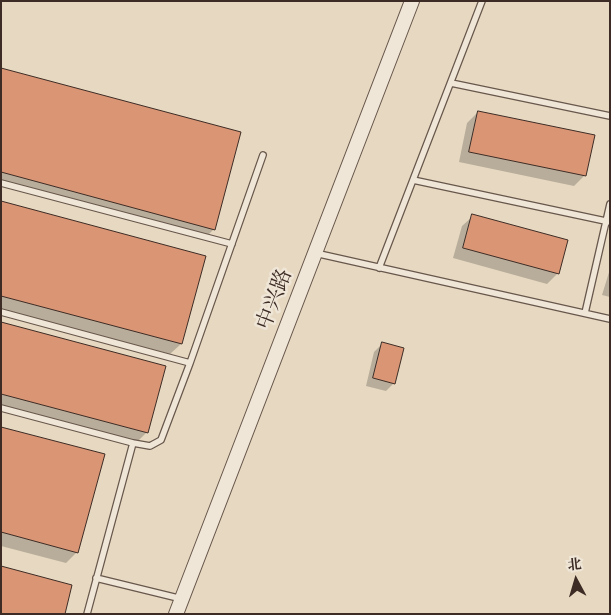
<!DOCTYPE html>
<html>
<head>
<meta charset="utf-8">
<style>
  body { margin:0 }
  #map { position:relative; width:611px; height:615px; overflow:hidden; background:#e7d9c1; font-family:"IM FELL DW Pica","Noto Serif SC",serif }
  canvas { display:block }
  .frame { position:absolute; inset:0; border:2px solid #3d2c25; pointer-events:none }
  .north { position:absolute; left:551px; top:555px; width:50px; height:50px; -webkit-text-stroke:4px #efe6d7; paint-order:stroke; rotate:354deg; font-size:14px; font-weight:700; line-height:20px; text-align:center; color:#3d2c25 }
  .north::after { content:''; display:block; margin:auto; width:18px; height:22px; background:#3d2c25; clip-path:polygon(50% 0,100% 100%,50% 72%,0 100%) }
</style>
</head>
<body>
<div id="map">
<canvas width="611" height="615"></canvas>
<div class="frame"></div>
<div class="north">北</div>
</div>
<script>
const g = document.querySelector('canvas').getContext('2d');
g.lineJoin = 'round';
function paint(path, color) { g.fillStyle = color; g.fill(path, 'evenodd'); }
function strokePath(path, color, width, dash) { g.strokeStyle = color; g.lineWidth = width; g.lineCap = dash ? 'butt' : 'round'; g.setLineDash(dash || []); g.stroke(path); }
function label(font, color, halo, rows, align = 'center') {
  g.font = font + ' "IM FELL DW Pica","Noto Serif SC",serif'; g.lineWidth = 5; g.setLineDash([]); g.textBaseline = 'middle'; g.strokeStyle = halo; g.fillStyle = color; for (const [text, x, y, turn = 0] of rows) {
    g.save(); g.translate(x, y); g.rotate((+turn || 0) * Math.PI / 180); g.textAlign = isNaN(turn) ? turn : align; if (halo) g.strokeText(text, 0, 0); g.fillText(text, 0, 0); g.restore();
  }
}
const shadow = new Path2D(`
  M1 69 214 229 203 240 1 186Z
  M478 112 585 175 574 186 459 162 467 123Z
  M1 202 181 344 170 354 1 309Z
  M473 216 558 273 547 284 453 258 462 226Z
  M610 269V297L602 295Z
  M1 323 147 432 136 443 1 407Z
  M382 344 394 383 386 391 366 386 374 352Z
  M1 428 77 552 66 563 1 546Z`);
const building = new Path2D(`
  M1 68 241 132 215 230 1 172Z
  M478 111 595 135 586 176 469 152Z
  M1 201 206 256 182 344 1 296Z
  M472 214 568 240 559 274 463 248Z
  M1 322 166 366 148 433 1 394Z
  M382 342 404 348 395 384 373 378Z
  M1 427 105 454 78 553 1 532Z
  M1 566 72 585 65 614H1Z`);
const service = new Path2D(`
  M451 83 610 116
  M413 180 610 222
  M1 183 232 244
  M315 253 610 319
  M379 268 482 1
  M1 312 190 363
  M585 313 610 204
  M1 408 133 443 87 614
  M133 443 150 446 161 440 190 363 263 155
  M96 578 182 599`);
const tertiary = new Path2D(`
  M176 614 412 1`);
const streetNames = [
  ["中兴路",276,300,-69]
];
paint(shadow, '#0003');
paint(building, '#da9575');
strokePath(building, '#3d2c25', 1);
strokePath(service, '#68574c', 8);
strokePath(tertiary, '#68574c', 16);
strokePath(service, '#efe6d7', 5.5);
strokePath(tertiary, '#efe6d7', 14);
label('21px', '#3d2c25', '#efe6d7', streetNames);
</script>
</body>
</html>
